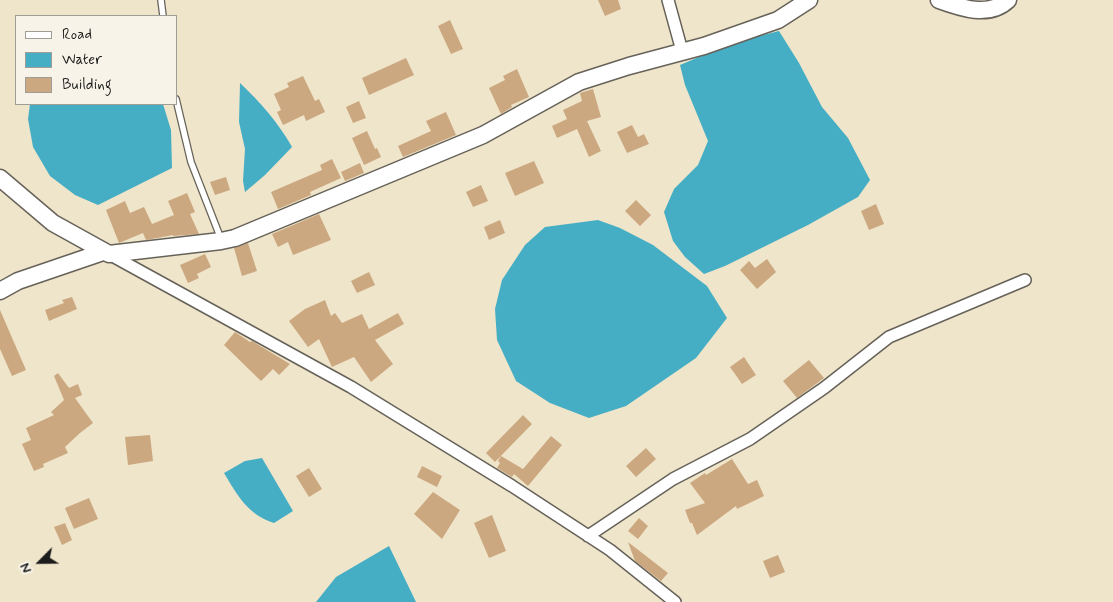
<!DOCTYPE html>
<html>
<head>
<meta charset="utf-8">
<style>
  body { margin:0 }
  #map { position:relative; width:1113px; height:602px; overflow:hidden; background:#efe5ca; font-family:Mynerve,sans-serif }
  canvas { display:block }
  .legend { position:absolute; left:15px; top:15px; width:162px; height:90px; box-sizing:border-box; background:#f7f3e8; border:1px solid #9f9d96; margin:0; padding:6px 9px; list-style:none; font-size:15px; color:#1c1c1c }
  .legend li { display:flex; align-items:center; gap:10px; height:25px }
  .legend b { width:25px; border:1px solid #9f9d96 }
  .north { position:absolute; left:15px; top:537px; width:50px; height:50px; -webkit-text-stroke:4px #f7f3e8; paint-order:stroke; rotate:247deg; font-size:14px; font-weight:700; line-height:20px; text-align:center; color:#1c1c1c }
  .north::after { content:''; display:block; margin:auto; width:18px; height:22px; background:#1c1c1c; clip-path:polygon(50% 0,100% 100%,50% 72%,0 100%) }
</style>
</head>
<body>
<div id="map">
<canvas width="1113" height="602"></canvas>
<ul class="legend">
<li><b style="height:6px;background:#fff"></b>Road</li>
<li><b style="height:14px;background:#45aec4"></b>Water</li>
<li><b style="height:14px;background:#cca880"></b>Building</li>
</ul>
<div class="north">N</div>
</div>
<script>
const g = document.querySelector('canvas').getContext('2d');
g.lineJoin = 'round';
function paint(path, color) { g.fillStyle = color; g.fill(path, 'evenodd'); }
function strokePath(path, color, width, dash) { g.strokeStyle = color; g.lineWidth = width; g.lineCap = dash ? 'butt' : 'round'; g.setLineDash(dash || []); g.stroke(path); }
const water = new Path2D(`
  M779 31 799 63 822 107 848 138 870 180 858 197 808 225 725 266 704 274 685 257 673 241 664 212 674 189 698 165 708 141 685 85 680 65 732 43Z
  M240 83C260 102 278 122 292 147L265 175 245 192 243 181 245 149 239 122Z
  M30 104H163L171 130 172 168 98 205 75 195 50 176 33 147 28 119Z
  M598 220 620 228 653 245 707 286 727 318 696 358 626 406 589 418 550 403 516 381 497 340 495 309 502 280 525 245 545 227Z
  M262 458 293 511 274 523C247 514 238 496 224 473L245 461Z
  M389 546 416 602H316L336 577Z`);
const building = new Path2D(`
  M598 0H618L621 9 605 16Z
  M450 20 463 49 451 54 438 26Z
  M406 58 414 75 369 95 362 78Z
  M517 69 529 97 511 105 512 107 501 114 489 88 505 80 503 76Z
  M303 76 315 101 319 99 325 112 306 121 304 115 283 125 277 112 281 110 274 94 289 87 287 83Z
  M593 89 601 117 587 121 601 151 589 157 577 129 557 138 552 126 567 119 563 110 582 101 580 93Z
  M359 101 366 118 353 123 346 107Z
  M446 112 456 135 403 157 398 146 431 131 426 121Z
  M632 125 638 137 644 134 649 144 627 153 617 132Z
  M367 131 375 149 377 148 381 157 364 165 352 138Z
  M332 159 341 178 310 192 311 195 278 209 271 192 322 170 320 165Z
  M534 161 544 183 515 196 505 173Z
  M360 163 364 173 345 181 341 172Z
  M226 177 230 190 215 195 210 182Z
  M481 185 488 201 473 207 466 192Z
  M187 193 195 212 190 214 199 234 173 236V235L146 240 143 233 119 243 106 210 125 201 130 213 144 207 152 224 174 215 168 201Z
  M636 200 651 215 640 226 625 211Z
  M876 204 884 224 869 230 861 211Z
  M319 214 331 240 293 255 288 242 278 247 272 234Z
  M500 220 505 233 489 240 484 227Z
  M248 243 257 271 242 276 234 248Z
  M205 254 211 267 197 274 199 278 188 283 180 265Z
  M767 259 776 272 757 289 740 270 749 261 755 268Z
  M369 272 375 285 357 293 351 281Z
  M72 297 77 309 49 321 45 310 64 303 62 300Z
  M325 300 331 316 335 313 342 323 362 314 369 329 398 313 404 324 375 340 393 364 371 382 354 357 332 367 319 339 308 347 289 321 305 309Z
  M0 310 26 370 12 376 0 349Z
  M235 332 250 342 252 341 290 364 279 375 273 369 261 381 224 345Z
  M744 357 756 375 742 384 730 367Z
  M809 360 824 378 797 398 783 381Z
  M58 373 69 388 78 384 82 395 75 398 93 423 80 433 65 447 68 453 43 464 44 467 34 471 22 444 31 440 26 428 54 415 51 412 64 400 54 376Z
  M523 415 532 424 495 462 486 453Z
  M150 435 153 461 128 465 125 437Z
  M551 436 562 445 528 486 514 474 512 477 497 468 500 463 498 461 501 456 523 469Z
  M646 448 656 459 636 477 626 466Z
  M732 459 748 484 757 480 764 496 737 509 736 506 697 535 692 523H690L685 510 705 503 690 483 705 473 706 475Z
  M422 466 442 476 437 487 417 477Z
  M309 468 322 489 309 497 296 476Z
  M433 492 460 510 442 539 414 514Z
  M89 498 98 519 74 529 65 508Z
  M492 515 506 551 489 558 474 523Z
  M639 518 648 526 638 539 628 531Z
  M65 523 72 540 62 545 54 527Z
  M628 542 668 573 661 581 635 561Z
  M778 555 785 572 770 578 763 561Z`);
const lane = new Path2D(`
  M161 0 163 16
  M176 99 191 162 221 239`);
const street = new Path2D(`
  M668 0 682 51
  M109 254 351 387 512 486 610 550 675 602
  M588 536 673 479 750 439 824 388 889 337 1025 280`);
const secondary = new Path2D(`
  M939 0C961 8 989 18 1008 0
  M0 178 53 223 109 254 221 241 235 238 483 135 579 82 629 66 704 46 778 20 809 0
  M0 291 18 281 103 252`);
paint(water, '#45aec4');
paint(building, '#cca880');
strokePath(lane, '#666259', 8);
strokePath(street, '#666259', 14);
strokePath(secondary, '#666259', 19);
strokePath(lane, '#fff', 5.5);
strokePath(street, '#fff', 11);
strokePath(secondary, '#fff', 16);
</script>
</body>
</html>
